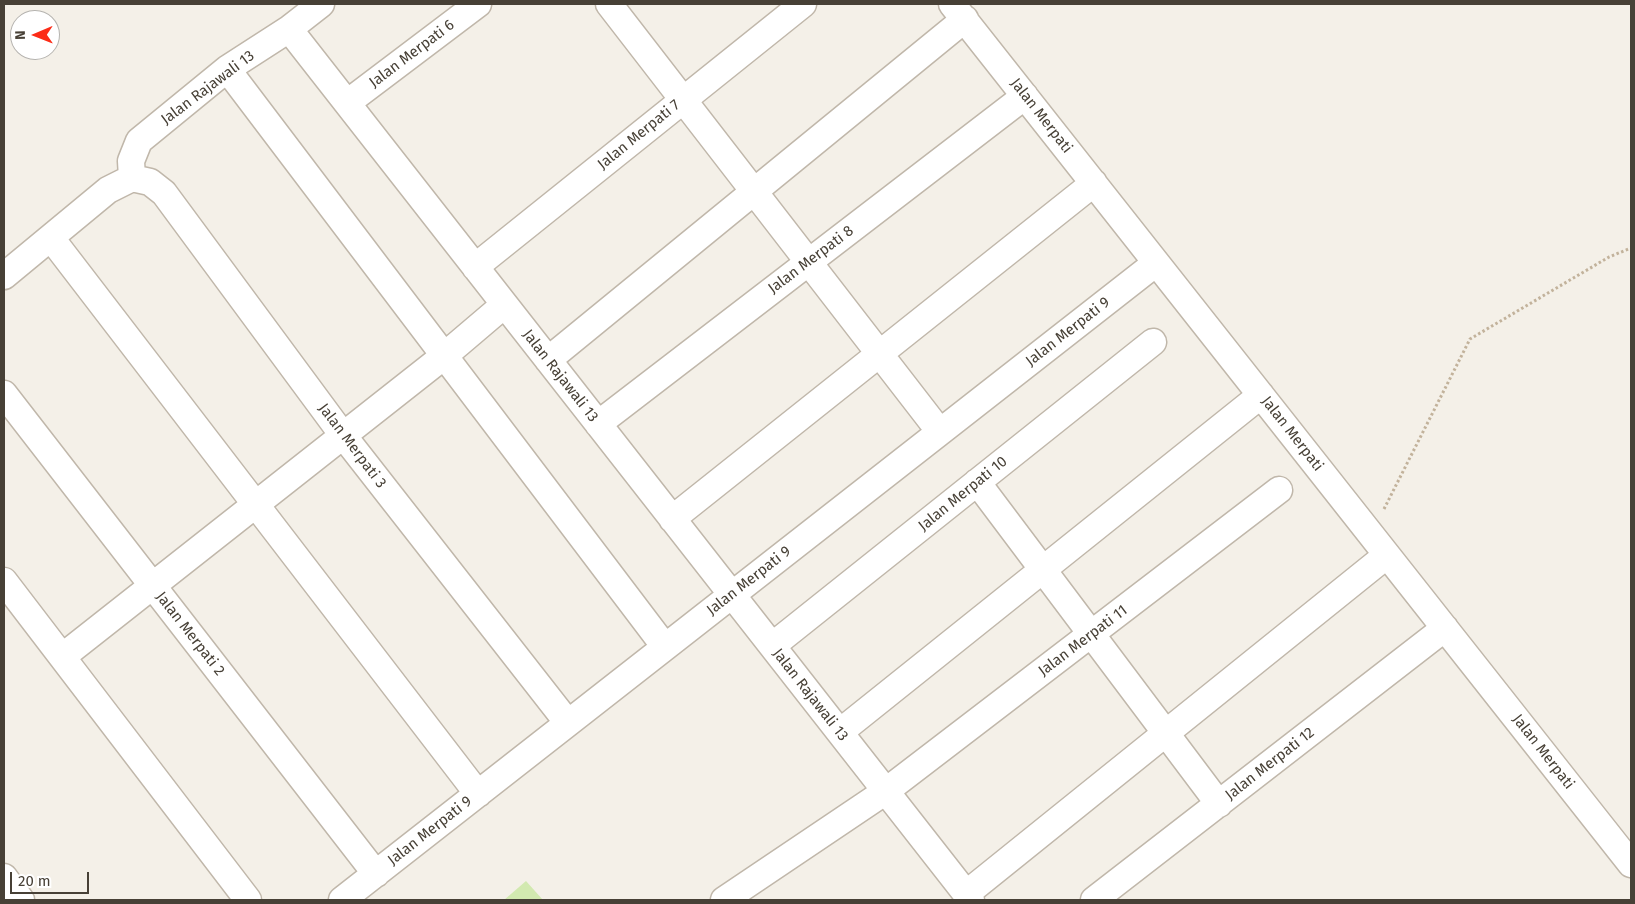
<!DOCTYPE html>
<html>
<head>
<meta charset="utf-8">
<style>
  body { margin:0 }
  #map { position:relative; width:1635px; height:904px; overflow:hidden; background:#f4f0e8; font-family:"Fira Sans",sans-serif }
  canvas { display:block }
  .frame { position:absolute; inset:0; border:5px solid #474036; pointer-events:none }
  .north { position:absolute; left:10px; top:10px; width:50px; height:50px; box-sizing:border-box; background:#fff; border:1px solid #b5b3af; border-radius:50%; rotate:269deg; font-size:14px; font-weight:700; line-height:20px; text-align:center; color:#474036 }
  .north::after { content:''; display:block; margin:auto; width:18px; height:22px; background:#fc2c17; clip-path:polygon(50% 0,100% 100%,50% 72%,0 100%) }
  .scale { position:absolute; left:10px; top:872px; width:79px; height:22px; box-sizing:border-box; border:2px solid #474036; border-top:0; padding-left:6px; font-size:15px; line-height:18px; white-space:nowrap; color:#474036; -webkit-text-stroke:4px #fff; paint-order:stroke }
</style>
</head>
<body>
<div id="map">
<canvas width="1635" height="904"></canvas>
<div class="frame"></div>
<div class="north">N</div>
<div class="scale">20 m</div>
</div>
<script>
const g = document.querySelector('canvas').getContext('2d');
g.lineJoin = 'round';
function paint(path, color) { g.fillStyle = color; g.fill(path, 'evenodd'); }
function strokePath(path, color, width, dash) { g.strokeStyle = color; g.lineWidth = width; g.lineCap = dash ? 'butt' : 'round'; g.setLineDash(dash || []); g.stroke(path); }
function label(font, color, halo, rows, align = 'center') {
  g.font = font + ' "Fira Sans",sans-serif'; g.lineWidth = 4.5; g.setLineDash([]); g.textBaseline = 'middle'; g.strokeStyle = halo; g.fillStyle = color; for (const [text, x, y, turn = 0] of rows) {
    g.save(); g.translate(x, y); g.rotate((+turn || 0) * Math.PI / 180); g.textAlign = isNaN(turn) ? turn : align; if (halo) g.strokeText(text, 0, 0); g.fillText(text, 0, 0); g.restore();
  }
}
const green = new Path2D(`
  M526 881 543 900H504Z`);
const path = new Path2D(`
  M1384 509 1470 339 1609 257 1631 248`);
const minor = new Path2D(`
  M609 4 940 432
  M952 4 1631 864
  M289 29 971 900
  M227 69 665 647
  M347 103 478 4
  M132 178 150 182 164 193 342 434 568 723
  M132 178 131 161 139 141 227 69 289 29 321 4
  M51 238 478 794
  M475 267 803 4
  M4 276 108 190 132 178
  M548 360 965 19
  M4 394 376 874
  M598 424 1025 96
  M977 482 1219 804
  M672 519 1094 183
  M4 581 248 900
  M772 646 1153 342
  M62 657 444 356 504 305
  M840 732 1261 395
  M4 877 21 900
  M966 894 1387 555
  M342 900 1156 263
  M724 900 886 791 1279 490
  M1094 900 1445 628`);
const streetNames = [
  ["Jalan Merpati 6",412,54,-37],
  ["Jalan Rajawali 13",208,88,-37],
  ["Jalan Merpati",1041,116,52],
  ["Jalan Merpati 7",639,135,-39],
  ["Jalan Merpati 8",811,260,-37],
  ["Jalan Merpati 9",1068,332,-38],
  ["Jalan Rajawali 13",560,376,52],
  ["Jalan Merpati",1292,434,52],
  ["Jalan Merpati 3",352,446,53],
  ["Jalan Merpati 10",963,494,-39],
  ["Jalan Merpati 9",749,581,-38],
  ["Jalan Merpati 2",190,634,52],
  ["Jalan Merpati 11",1083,641,-37],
  ["Jalan Rajawali 13",810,695,52],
  ["Jalan Merpati",1543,752,52],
  ["Jalan Merpati 12",1270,764,-38],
  ["Jalan Merpati 9",430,831,-38]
];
paint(green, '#d2e9b0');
strokePath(minor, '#c0b7aa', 29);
strokePath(path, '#c2b29b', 3, [2.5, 2.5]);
strokePath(minor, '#fff', 26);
label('15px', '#474036', '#fff', streetNames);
</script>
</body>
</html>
